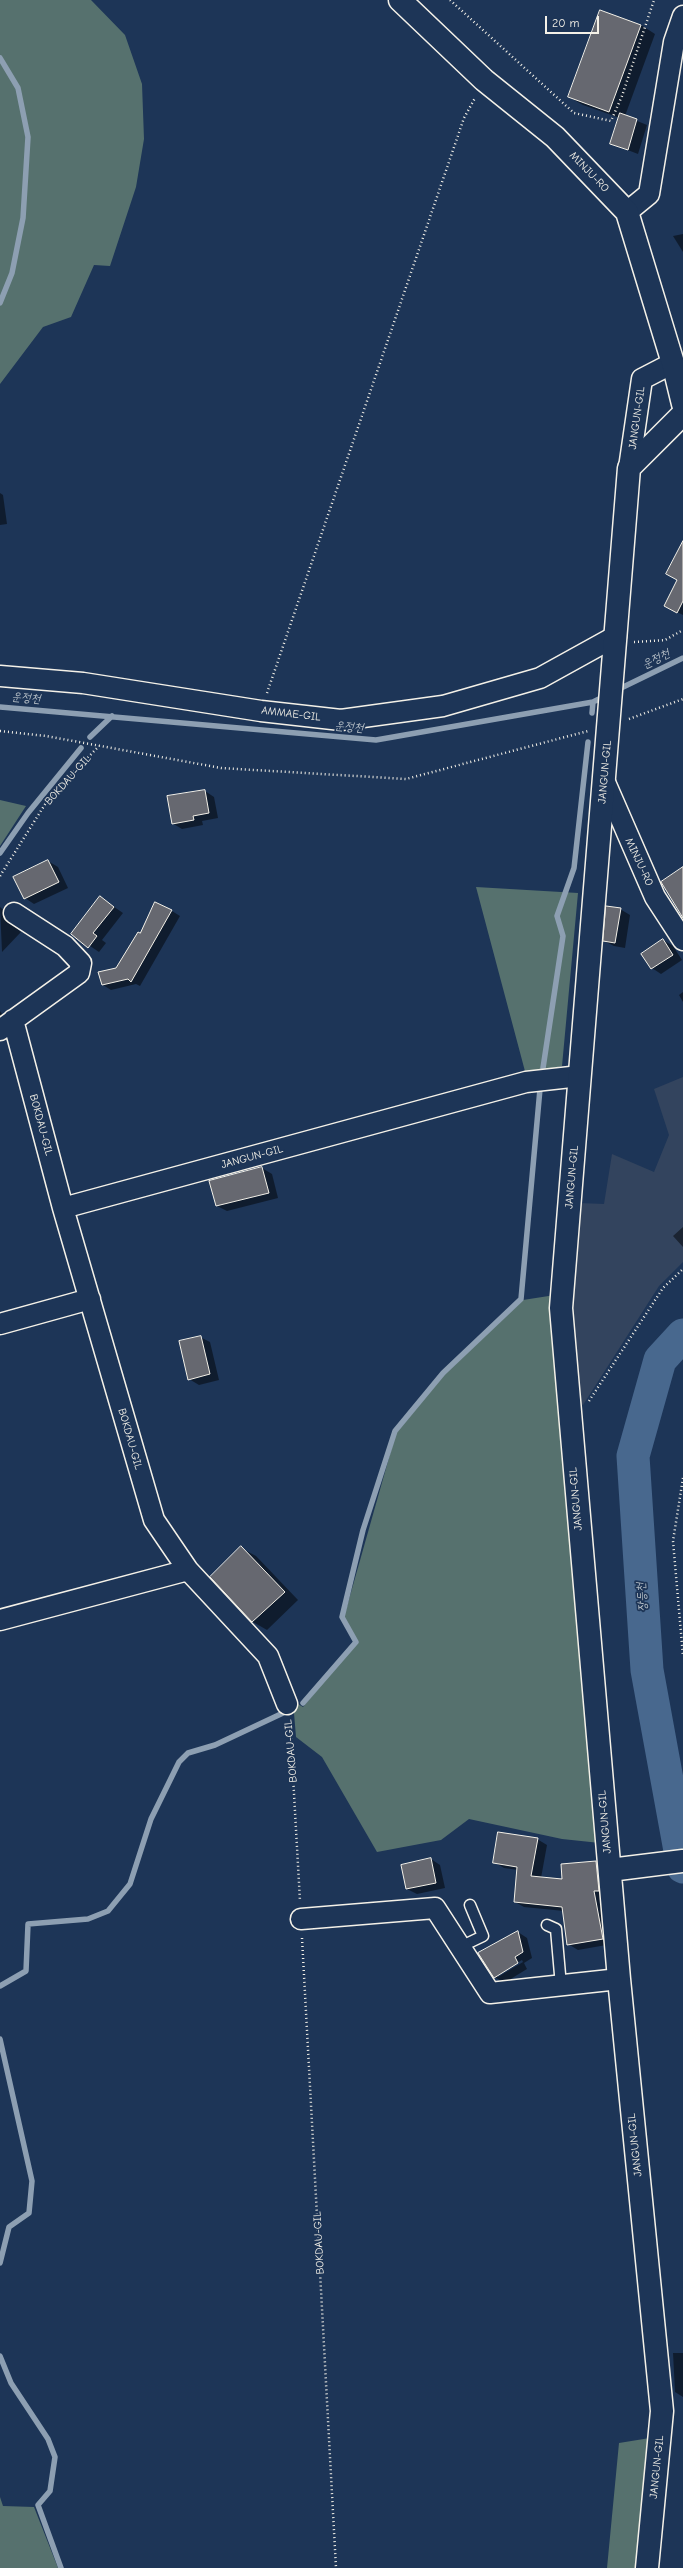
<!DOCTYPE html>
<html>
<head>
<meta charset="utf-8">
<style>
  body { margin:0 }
  #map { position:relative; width:683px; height:2568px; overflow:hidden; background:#1d3557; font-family:"Comic Neue",sans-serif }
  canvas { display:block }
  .scale { position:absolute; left:545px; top:16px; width:54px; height:18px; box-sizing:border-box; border:2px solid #f4f1e8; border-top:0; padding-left:5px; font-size:12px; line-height:14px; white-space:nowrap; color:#f4f1e8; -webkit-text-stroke:3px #1d3557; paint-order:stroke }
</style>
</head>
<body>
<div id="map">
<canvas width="683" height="2568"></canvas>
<div class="scale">20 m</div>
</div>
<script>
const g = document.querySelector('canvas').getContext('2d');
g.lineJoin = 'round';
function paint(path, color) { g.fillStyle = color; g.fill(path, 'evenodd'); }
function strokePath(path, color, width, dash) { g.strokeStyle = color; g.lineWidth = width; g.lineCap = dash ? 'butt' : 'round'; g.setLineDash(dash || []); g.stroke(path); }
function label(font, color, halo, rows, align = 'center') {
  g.font = font + ' "Comic Neue","Poor Story",sans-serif'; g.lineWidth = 3.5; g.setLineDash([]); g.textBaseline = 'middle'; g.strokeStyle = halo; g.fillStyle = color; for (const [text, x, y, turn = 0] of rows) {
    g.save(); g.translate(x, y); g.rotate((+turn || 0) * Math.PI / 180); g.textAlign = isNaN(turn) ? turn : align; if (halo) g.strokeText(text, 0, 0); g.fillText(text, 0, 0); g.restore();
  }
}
const built = new Path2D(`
  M683 1077V1262L659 1286 583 1405 576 1400 571 1305 579 1203 604 1204 612 1154 654 1172 669 1135 654 1089Z`);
const green = new Path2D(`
  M0 0H91L125 35 142 84 144 139 136 187 110 266 94 265 71 317 43 327 0 384Z
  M0 800 26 806 0 846Z
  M476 887 578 893 562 1066 526 1075Z
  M555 1295 600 1843 562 1839 469 1819 441 1840 377 1852 322 1757 296 1737 293 1701 303 1707 357 1641 344 1617 396 1433 444 1375 523 1300Z
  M656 2437 639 2568H607L619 2443Z
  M0 2497 3 2506 34 2507 58 2568H0Z`);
const shadow = new Path2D(`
  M641 25 655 34 625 116 647 125 638 154 612 144 620 118 583 105 569 97Z
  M683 234V252L673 236Z
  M0 493 3 495 7 524 0 525Z
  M683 565V615L675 611 678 580Z
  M205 791 214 797 218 818 202 821 203 825 182 829 172 823Z
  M48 861 58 867 68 888 34 904 25 898Z
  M101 898 123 913 102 940 106 943 99 952 72 934Z
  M0 907 12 918 13 925 21 932 2 952Z
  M620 909 630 915 625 948 614 946 604 941Z
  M172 911 180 916 140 986 136 984 111 990 103 985 141 935Z
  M663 940 673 946 682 960 661 974 652 968Z
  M683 992V1002L679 995Z
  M0 1011 8 1022 0 1029Z
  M262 1168 272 1174 278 1198 227 1211 217 1206 210 1181Z
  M683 1227V1247L673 1236Z
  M200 1337 210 1342 219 1380 199 1385 189 1379Z
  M241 1548 256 1556 298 1600 267 1630 253 1622 211 1577Z
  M537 1839 547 1845 541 1878 563 1880 596 1862 606 1868 612 1944 578 1950 568 1944 564 1911 524 1907 515 1902 518 1870 504 1868 494 1862Z
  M431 1859 440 1865 445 1888 417 1894 407 1889Z
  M518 1932 527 1938 532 1958 524 1963 527 1969 504 1983 495 1977ZM522 1960 523 1962 498 1977V1974Z
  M673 2353H683V2397L675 2392Z`);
const stream = new Path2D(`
  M0 58 18 88 28 137 23 218 12 273 0 303
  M617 690 683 658
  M0 707 376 740 593 702 605 696
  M592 713 593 702
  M90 737 112 716
  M0 853 28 813 81 748
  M543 1068 563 936 557 916 574 868 588 742
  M303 1703 356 1642 342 1617 363 1530 395 1431 443 1373 521 1299 540 1089
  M0 1986 26 1971 28 1924 88 1919 108 1911 130 1884 151 1819 179 1762 188 1753 215 1745 283 1713
  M0 2039 32 2181 29 2213 9 2227 0 2263
  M0 2356 11 2383 48 2439 55 2457 50 2491 38 2505 61 2568`);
const river = new Path2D(`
  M683 1335 660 1360 633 1456 647 1670 683 1867`);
const building = new Path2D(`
  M600 10 641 25 609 112 568 97Z
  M620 113 637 119 628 150 610 144Z
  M683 541V601L677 613 664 606 677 580 666 574Z
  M205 790 209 813 193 816 194 820 172 824 167 796Z
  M48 860 59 882 24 899 13 877Z
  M683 867V918L661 882Z
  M100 896 114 907 93 933 97 936 88 948 71 934Z
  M155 902 172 910 131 982 128 979 102 985 98 972 116 968 138 932 140 933Z
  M606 906 621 908 615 943 603 941Z
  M663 939 673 955 651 969 641 954Z
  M262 1167 269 1193 216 1206 209 1181Z
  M201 1336 210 1374 188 1380 179 1341Z
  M241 1546 285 1592 252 1622 210 1577Z
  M498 1832 538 1838 531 1876 562 1879 561 1864 596 1861 599 1891H594L603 1939 567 1945 562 1907 514 1902 517 1867 493 1863Z
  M431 1858 436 1883 406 1889 401 1865Z
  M518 1931 523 1952 515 1957 518 1963 494 1978 478 1953Z`);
const path = new Path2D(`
  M450 0 574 113 611 121 622 96 654 0
  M634 642 665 640 683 630
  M267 693 464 118 475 98
  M629 719 683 699
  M0 731 46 736 221 768 406 779 588 731
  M0 876 49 798 99 746
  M589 1401 663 1288 683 1269
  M683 1478 673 1541 683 1656
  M290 1722 300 1901
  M302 1938 336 2568`);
const service = new Path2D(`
  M547 1925 556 1929 561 1986
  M460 1947 483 1936 470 1905`);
const minor = new Path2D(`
  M627 212 649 194 674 42 683 16
  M629 468 642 379 673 363
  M0 676 83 683 261 711 341 720 443 706 540 678 616 636
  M604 780 655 897 683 940
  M13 1020 63 1208 154 1520 188 1570 268 1656 287 1704
  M0 1030 79 973 81 963 65 946 14 913
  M63 1208 526 1082 580 1076
  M0 1324 90 1299
  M0 1620 188 1570
  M301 1919 435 1908 490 1993 619 1979`);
const tertiary = new Path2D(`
  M610 1870 683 1861
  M647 2568 662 2411 619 1979 561 1308 629 468 683 414`);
const secondary = new Path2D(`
  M400 0 484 80 555 137 627 212 673 363 683 404`);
const streetNames = [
  ["MINJU-RO",589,172,46],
  ["JANGUN-GIL",637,418,-82],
  ["AMMAE-GIL",291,714,7],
  ["JANGUN-GIL",605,772,-85],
  ["BOKDAU-GIL",68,780,-48],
  ["MINJU-RO",639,862,65],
  ["BOKDAU-GIL",41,1125,75],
  ["JANGUN-GIL",252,1157,-15],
  ["JANGUN-GIL",572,1177,-85],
  ["BOKDAU-GIL",130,1439,74],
  ["JANGUN-GIL",576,1499,-95],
  ["BOKDAU-GIL",291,1751,-95],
  ["JANGUN-GIL",605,1822,-95],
  ["JANGUN-GIL",635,2145,-96],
  ["BOKDAU-GIL",319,2243,-93],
  ["JANGUN-GIL",657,2467,-84]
];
const waterNames = [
  ["운정천",656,659,-26],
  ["운정천",26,698,5],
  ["운정천",349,727,5],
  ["장등천",642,1597,-94]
];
paint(built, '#33445e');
paint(green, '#56716e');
paint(shadow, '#0007');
strokePath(stream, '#8d9fb2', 5.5);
strokePath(river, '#48688e', 33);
paint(building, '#666870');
strokePath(building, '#f4f1e8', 1);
strokePath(service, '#f4f1e8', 13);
strokePath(minor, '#f4f1e8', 23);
strokePath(tertiary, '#f4f1e8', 25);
strokePath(secondary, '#f4f1e8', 25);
strokePath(path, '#f4f1e8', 2.5, [1, 3]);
strokePath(service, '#1d3557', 10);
strokePath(minor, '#1d3557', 20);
strokePath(tertiary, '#1d3557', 22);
strokePath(secondary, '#1d3557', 22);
label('11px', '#f4f1e8', '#1d3557', streetNames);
label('italic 12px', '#b8c1c8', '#1d3557', waterNames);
</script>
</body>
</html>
